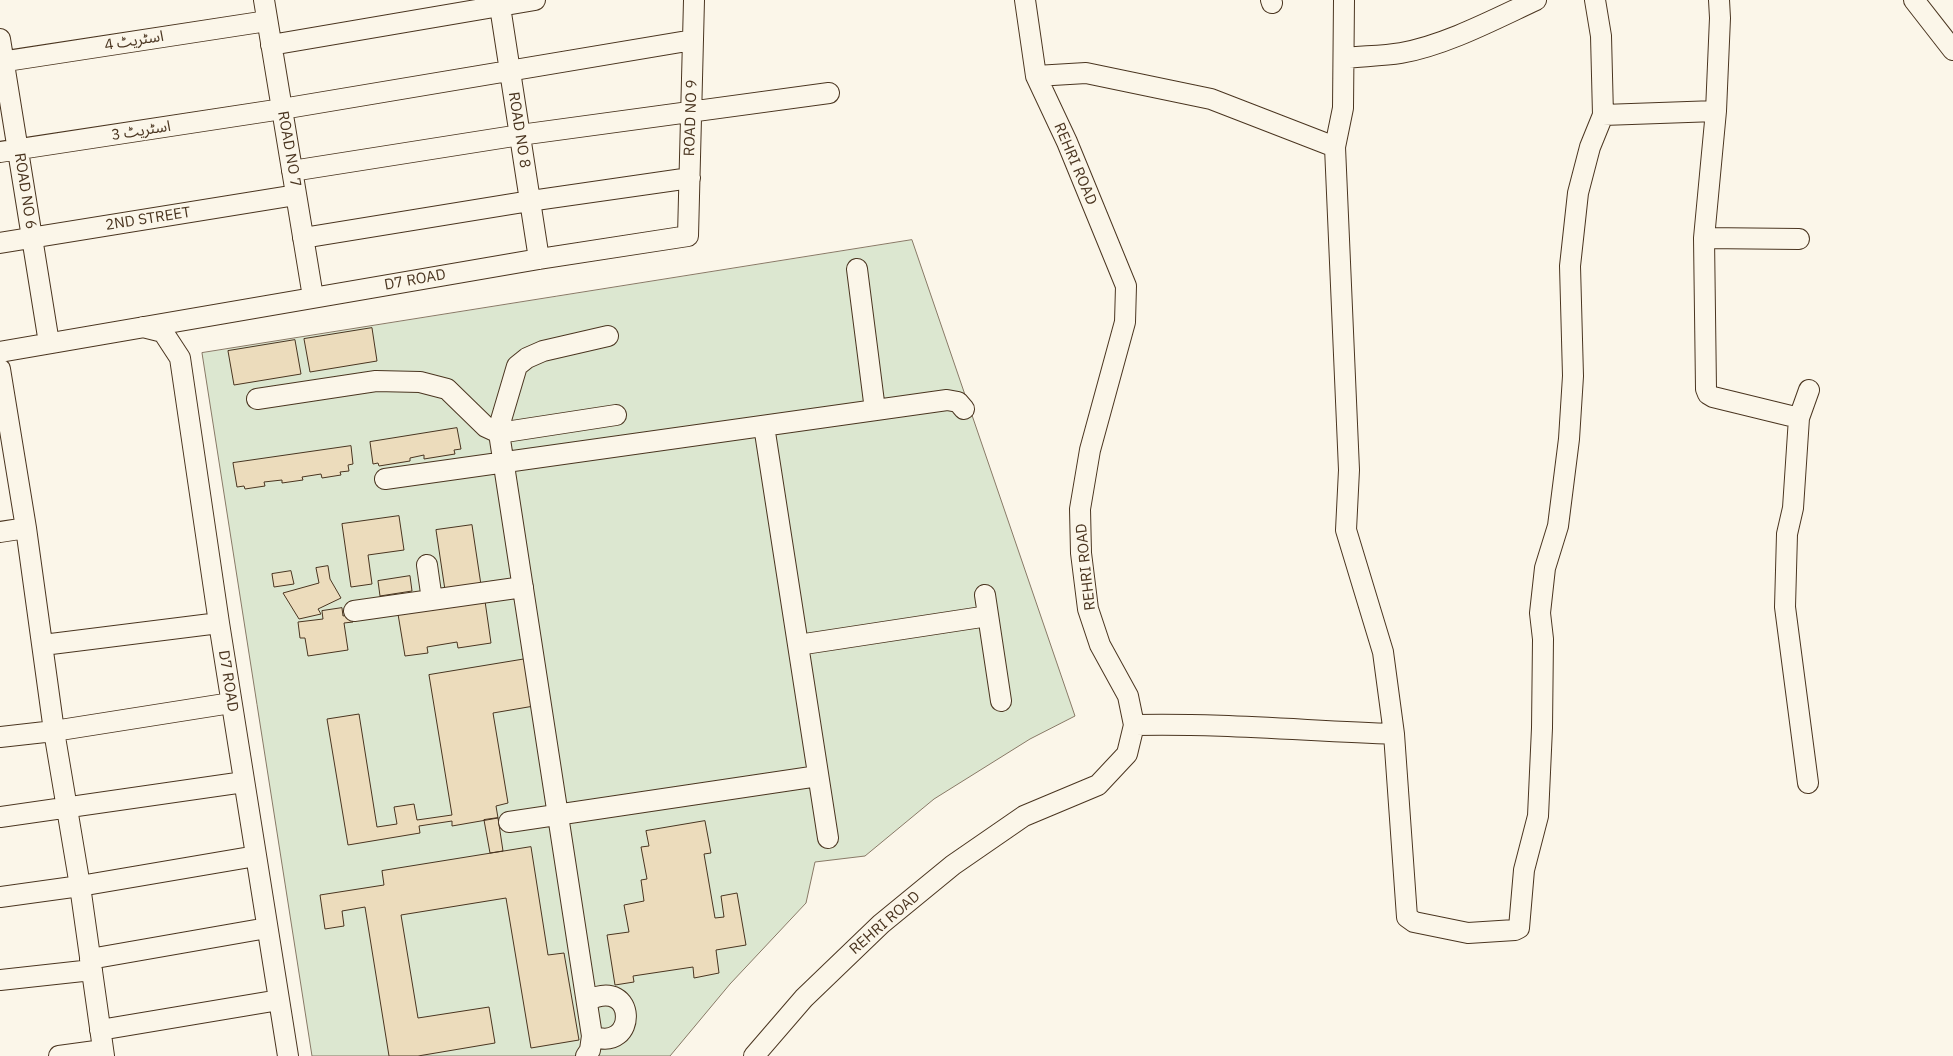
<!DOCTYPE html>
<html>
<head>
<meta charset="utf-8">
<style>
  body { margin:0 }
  canvas { display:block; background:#fbf6e9 }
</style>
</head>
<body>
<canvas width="1953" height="1056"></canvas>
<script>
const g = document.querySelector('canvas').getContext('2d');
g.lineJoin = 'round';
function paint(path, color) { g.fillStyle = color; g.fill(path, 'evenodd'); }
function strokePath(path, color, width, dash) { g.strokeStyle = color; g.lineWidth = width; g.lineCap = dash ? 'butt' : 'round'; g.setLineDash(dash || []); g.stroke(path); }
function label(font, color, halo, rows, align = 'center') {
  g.font = font + ' "IBM Plex Sans","Noto Sans Arabic",sans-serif'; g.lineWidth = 4; g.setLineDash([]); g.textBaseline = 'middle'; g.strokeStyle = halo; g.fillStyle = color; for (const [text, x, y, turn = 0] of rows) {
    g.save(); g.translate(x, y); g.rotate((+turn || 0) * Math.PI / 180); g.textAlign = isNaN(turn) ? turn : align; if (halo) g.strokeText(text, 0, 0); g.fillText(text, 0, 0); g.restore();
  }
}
const green = new Path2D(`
  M912 240 1075 716 1030 739 934 799 865 856 815 862 806 903 730 984 670 1056H312L202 353Z`);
const building = new Path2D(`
  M372 328 377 361 310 372 304 339Z
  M295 340 301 374 234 385 228 351Z
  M457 428 461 449 454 450 455 454 424 459V455L410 458V461L379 466 378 463 373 464 370 442Z
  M351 446 353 464 348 465 349 471 340 472 341 475 322 478 321 474 302 477 303 480 282 483V480L264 482 265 486 245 489 244 486 237 487 233 463Z
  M399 516 404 550 368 555 372 584 351 587 342 524Z
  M472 525 481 585 445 590 436 530Z
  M328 566 330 579 341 598 318 609 321 614 299 619 283 593 319 583 316 568Z
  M291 571 294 584 274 587 272 574Z
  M410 576 412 591 380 596 378 581Z
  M485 601 491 643 458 648 457 642 427 647 428 653 405 656 398 614Z
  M342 608 343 616 351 614 353 622 344 623 348 650 308 656 305 638H300L298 622 323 619 322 611Z
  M526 659 534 706 493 713 508 803 496 806 498 818 452 826V821L419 826 420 833 348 845 327 719 359 714 377 827 397 824 394 807 414 804 417 820 452 815 429 675Z
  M498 818 503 851 490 853 484 820Z
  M705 821 711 853 704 854 715 918 724 917 721 896 737 893 746 945 716 950 719 973 694 978 693 967 633 976 634 982 615 985 607 935 629 932 624 905 644 901 641 880 647 879 641 847 649 846 646 831Z
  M531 847 548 955 564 953 579 1040 531 1048 506 898 401 915 418 1018 489 1007 495 1043 418 1056H389L365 907 342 911 344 926 325 929 320 895 384 885 382 871Z`);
const minor = new Path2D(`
  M264 0 313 297
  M499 0 539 259
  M1271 0 1272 3
  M1344 0 1343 108 1335 147 1349 470 1346 530 1383 652 1394 734 1407 917 1414 922 1468 933 1515 930 1519 928 1524 870 1538 816 1542 728 1543 639 1540 613 1545 568 1558 526 1569 439 1573 376 1570 266 1578 193 1590 147 1603 115 1601 36 1595 0
  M1719 0 1720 18 1716 111 1704 238 1706 389 1708 394 1713 397 1799 418
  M1914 0 1953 50
  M0 39 49 343
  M271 45 535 0
  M1344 58C1363 56 1383 56 1401 53 1446 45 1495 19 1536 0
  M0 62 267 21
  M1036 76 1086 73 1211 99 1335 147
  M1603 115 1716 111
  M0 152 282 109 693 40
  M292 171 520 135 829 93
  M303 238 530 201 690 178
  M1704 238 1799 239
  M0 243 296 195
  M857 269 875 410
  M143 327 163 332 180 358 219 623 288 1056
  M0 352 539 259 688 236 694 0
  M0 369 26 528 54 731 80 886 104 1056
  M257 399 376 381 420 382 447 389 486 427 499 433 616 415
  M764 426 828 838
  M385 479 947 400 958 402 964 409
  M0 532 26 528
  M427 565 432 600
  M985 595 1001 701
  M354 611 523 587
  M43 645 219 623
  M798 645 988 616
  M1134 725C1221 723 1307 731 1394 734
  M0 737 54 731 231 703
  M1808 783 1785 607 1787 534 1793 508 1799 418 1809 390
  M0 817 244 782
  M509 822 818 776
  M0 897 80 886 256 856
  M90 959 267 928
  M0 980 92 970
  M587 1001C638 975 638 1054 592 1036
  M100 1030 279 1000
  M59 1056 103 1050
  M586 1056 590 1050 592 1036 499 433 501 420 517 366 527 358 543 351 608 336
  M754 1056 804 998 881 924 953 865 1024 816 1098 785 1127 754 1134 725 1128 696 1100 645 1088 609 1081 553 1080 509 1090 450 1125 322 1126 286 1067 142 1036 76 1025 0`);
const streetNames = [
  ["اسٹریٹ 4",134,41,-9],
  ["ROAD NO 9",691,118,-88],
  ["ROAD NO 8",519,130,81],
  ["اسٹریٹ 3",141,131,-9],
  ["ROAD NO 7",289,149,80],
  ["REHRI ROAD",1075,164,67],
  ["ROAD NO 6",25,191,81],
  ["2ND STREET",148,219,-9],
  ["D7 ROAD",415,280,-10],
  ["REHRI ROAD",1086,567,-96],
  ["D7 ROAD",228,681,81],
  ["REHRI ROAD",885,923,-41]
];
paint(green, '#dce7d0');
strokePath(green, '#887966', 1);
paint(building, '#ecdcbc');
strokePath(building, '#4a3520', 1);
strokePath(minor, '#4a3520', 22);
strokePath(minor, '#fbf6e9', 20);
label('15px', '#4a3520', '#fbf6e9', streetNames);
</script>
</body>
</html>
